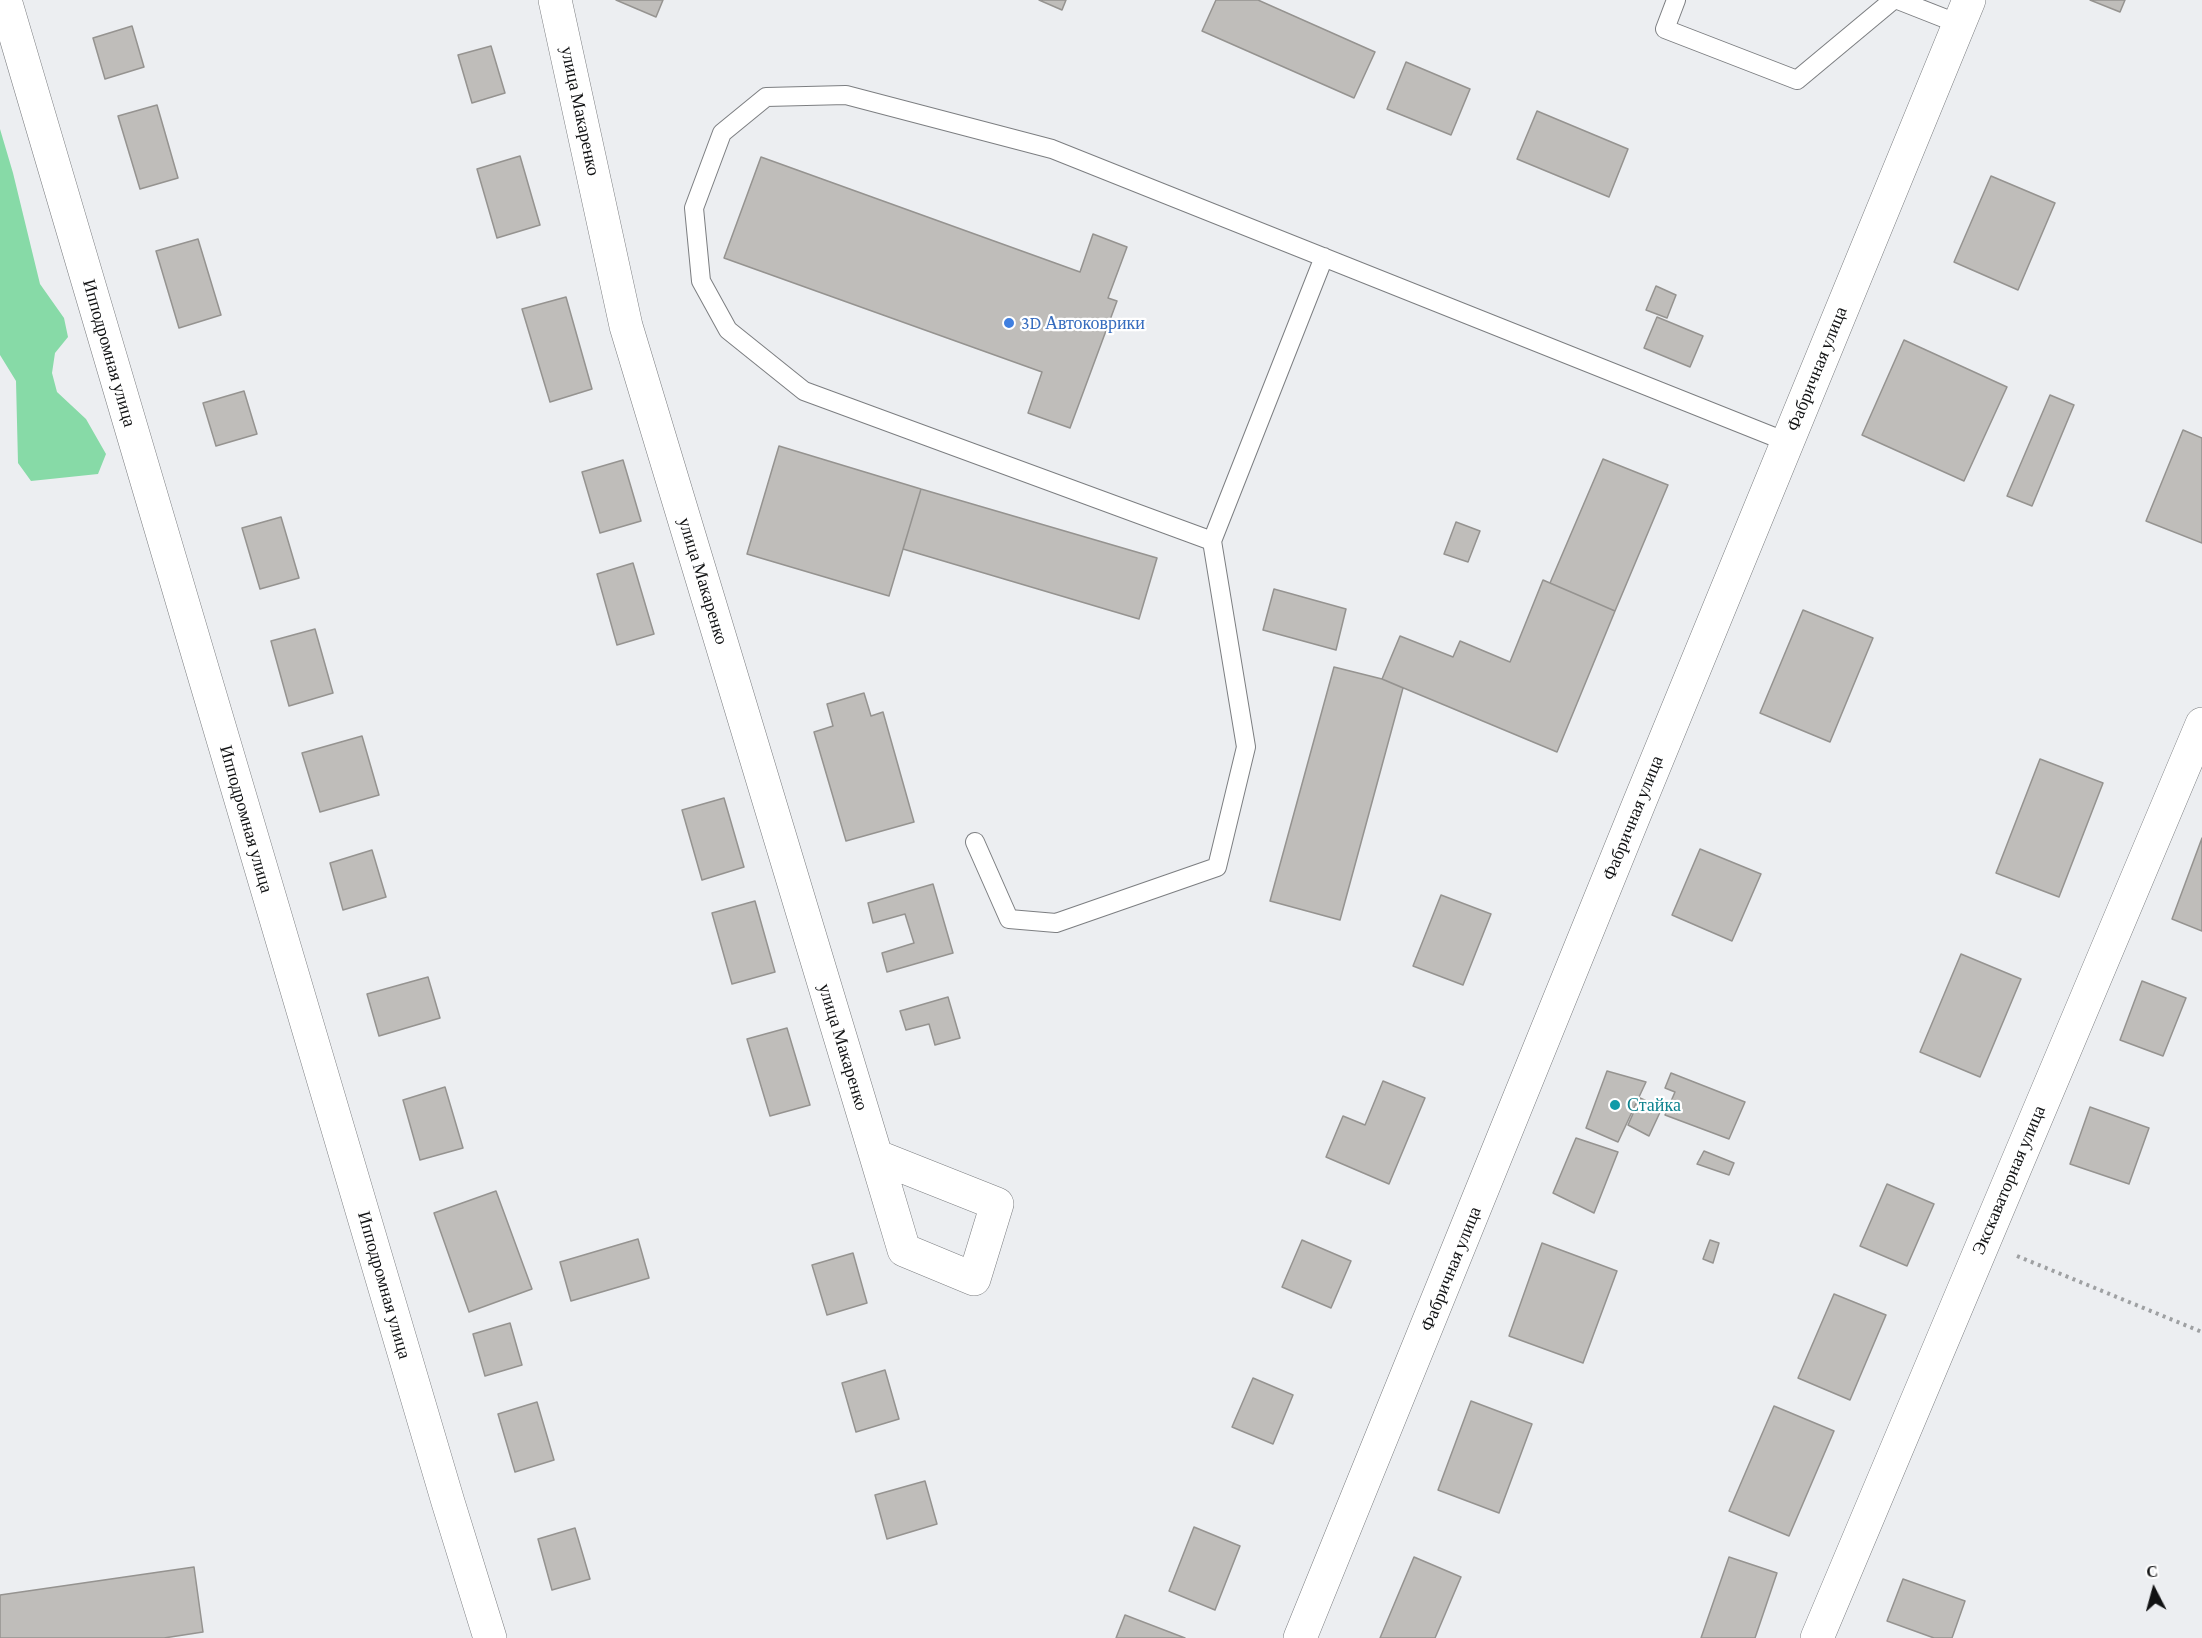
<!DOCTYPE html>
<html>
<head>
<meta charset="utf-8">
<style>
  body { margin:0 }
  #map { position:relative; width:2202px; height:1638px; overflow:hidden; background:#eceef1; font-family:"Crimson Pro",serif }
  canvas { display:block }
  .north { position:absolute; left:2124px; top:1560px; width:60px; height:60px; -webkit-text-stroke:4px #fff; paint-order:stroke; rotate:354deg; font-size:16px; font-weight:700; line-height:24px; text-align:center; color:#111213 }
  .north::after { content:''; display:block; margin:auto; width:21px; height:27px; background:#111213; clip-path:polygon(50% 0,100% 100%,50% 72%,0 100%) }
</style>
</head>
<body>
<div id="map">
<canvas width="2202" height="1638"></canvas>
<div class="north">С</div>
</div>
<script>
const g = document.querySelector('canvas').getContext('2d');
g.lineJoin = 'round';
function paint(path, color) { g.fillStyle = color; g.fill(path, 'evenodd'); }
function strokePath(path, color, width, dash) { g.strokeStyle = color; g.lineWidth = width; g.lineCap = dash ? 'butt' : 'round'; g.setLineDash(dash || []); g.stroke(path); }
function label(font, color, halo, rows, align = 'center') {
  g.font = font + ' "Crimson Pro",serif'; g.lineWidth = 4.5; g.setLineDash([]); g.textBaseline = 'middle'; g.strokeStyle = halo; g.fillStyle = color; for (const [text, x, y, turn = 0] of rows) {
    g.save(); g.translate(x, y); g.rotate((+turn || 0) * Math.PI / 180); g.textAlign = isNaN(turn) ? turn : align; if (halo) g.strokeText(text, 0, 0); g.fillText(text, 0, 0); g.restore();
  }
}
const green = new Path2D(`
  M0 129 13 173 40 284 64 318 68 337 55 353 52 373 57 392 86 419 106 454 98 474 31 481 18 463 16 381 0 355Z`);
const building = new Path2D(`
  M616 0H663L656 17Z
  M1039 0H1066L1062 10Z
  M1216 0H1258L1375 52 1354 98 1202 31Z
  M2090 0H2125L2120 12Z
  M132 26 144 67 105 79 93 38Z
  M491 46 505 93 472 103 458 55Z
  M1406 62 1470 89 1451 135 1387 109Z
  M157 105 178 178 140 189 118 116Z
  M1537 111 1628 149 1609 197 1517 159Z
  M520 156 540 225 497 238 477 169Z
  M761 157 1080 272 1093 234 1127 247 1108 298 1117 301 1070 428 1028 413 1042 372 724 258Z
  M1991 176 2055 203 2018 290 1954 262Z
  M198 239 221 315 179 328 156 251Z
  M1656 286 1676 295 1667 318 1646 310Z
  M566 297 592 389 550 402 522 309Z
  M1657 317 1703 336 1690 367 1644 348Z
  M1904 340 2007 387 1964 481 1862 435Z
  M244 391 257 434 216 446 203 403Z
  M2050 395 2074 405 2032 506 2007 496Z
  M2183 430 2202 438V543L2146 521Z
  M779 446 921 489 889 596 747 554Z
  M1603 459 1668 485 1615 611 1550 583Z
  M623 460 641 521 600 533 582 472Z
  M921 489 1157 558 1139 619 903 549Z
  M281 517 299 578 260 589 242 528Z
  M1456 522 1480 531 1468 562 1444 554Z
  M633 563 654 634 617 645 597 574Z
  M1543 580 1615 611 1557 752 1382 679 1400 636 1453 657 1460 641 1510 662Z
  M1274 589 1346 609 1336 650 1263 630Z
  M1803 610 1873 638 1830 742 1760 713Z
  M315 629 333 693 289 706 271 641Z
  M1334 667 1382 679 1403 688 1340 920 1270 901Z
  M864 693 871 716 883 712 914 822 846 841 814 732 833 726 827 704Z
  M362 736 379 795 320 812 302 753Z
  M2040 759 2103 783 2059 897 1996 873Z
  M724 798 744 867 702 880 682 810Z
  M2202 838V931L2172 919Z
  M1700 849 1761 874 1732 941 1672 915Z
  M372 850 386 897 343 910 330 863Z
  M933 884 953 953 887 972 882 953 914 943 905 914 873 923 868 903Z
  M1441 895 1491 914 1463 985 1413 966Z
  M755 901 775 972 732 984 712 913Z
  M1961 954 2021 979 1980 1077 1920 1052Z
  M428 977 440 1018 379 1036 367 994Z
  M2142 981 2186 998 2163 1056 2120 1040Z
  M948 997 960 1038 935 1045 929 1024 906 1030 900 1011Z
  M787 1028 810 1105 770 1116 747 1039Z
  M1607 1071 1646 1082 1618 1142 1586 1128Z
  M1671 1073 1745 1102 1729 1139 1665 1115 1675 1092 1665 1088Z
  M1383 1081 1425 1098 1389 1184 1326 1157 1343 1116 1365 1125Z
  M445 1087 463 1148 420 1160 403 1100Z
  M1640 1098 1662 1108 1649 1136 1628 1125Z
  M2090 1107 2149 1128 2129 1184 2070 1164Z
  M1576 1138 1618 1152 1594 1213 1553 1193Z
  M1704 1151 1734 1163 1729 1175 1697 1164Z
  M1887 1184 1934 1204 1907 1266 1860 1246Z
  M496 1191 532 1289 469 1312 434 1213Z
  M638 1239 649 1278 571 1301 560 1262Z
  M1302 1240 1351 1261 1331 1308 1282 1287Z
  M1710 1240 1719 1243 1713 1263 1703 1259Z
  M1542 1243 1617 1271 1583 1363 1509 1336Z
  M853 1253 867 1303 827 1315 812 1265Z
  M1834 1294 1886 1315 1850 1400 1798 1378Z
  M510 1323 522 1365 485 1376 473 1334Z
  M885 1370 899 1419 856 1432 842 1383Z
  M1253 1378 1293 1395 1273 1444 1232 1427Z
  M1471 1401 1532 1424 1499 1513 1438 1490Z
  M537 1402 554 1460 515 1472 498 1414Z
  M1774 1406 1834 1431 1789 1536 1729 1511Z
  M925 1481 937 1524 887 1539 875 1495Z
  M1194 1527 1240 1546 1215 1610 1169 1591Z
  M575 1528 590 1579 552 1590 538 1539Z
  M1414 1557 1461 1577 1435 1638H1380Z
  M1729 1557 1777 1573 1755 1638H1701Z
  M194 1567 203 1632 164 1638H0V1595Z
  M1903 1579 1965 1601 1952 1638H1934L1887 1621Z
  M1125 1615 1185 1638H1116Z`);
const path = new Path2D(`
  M2017 1256 2202 1332`);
const lane = new Path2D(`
  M1676 0 1665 29 1797 80 1893 0
  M1898 0 1959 24
  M1212 541 804 391 728 330 701 281 694 208 722 133 766 97 846 95 1052 149 1787 442
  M975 842 1009 919 1056 923 1217 867 1246 747 1212 541 1324 257`);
const street = new Path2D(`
  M5 0 448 1502 490 1638
  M555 0 626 326 876 1156 904 1250 974 1279 997 1204 876 1156
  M1300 1638 1640 801 1969 0
  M1817 1638 2202 724`);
const markers = [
  [1009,323,6,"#3f7fe0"],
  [1615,1105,6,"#0f9aa8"]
];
const streetNames = [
  ["улица Макаренко",580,111,78],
  ["Ипподромная улица",109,353,74],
  ["Фабричная улица",1817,369,-68],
  ["улица Макаренко",703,581,73],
  ["Фабричная улица",1633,818,-68],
  ["Ипподромная улица",246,819,74],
  ["улица Макаренко",843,1047,73],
  ["Экскаваторная улица",2009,1180,-67],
  ["Фабричная улица",1451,1269,-68],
  ["Ипподромная улица",384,1285,74]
];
const shopNames = [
  ["3D Автоковрики",1021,323]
];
const cultureNames = [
  ["Стайка",1627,1105]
];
paint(green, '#87daa7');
paint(building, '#bfbdba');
strokePath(building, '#959390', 1.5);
strokePath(lane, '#7c7e81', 20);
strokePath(street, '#7c7e81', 34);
strokePath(path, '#9ea0a2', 4, [3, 4.5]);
strokePath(lane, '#fff', 18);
strokePath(street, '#fff', 33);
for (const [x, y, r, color] of markers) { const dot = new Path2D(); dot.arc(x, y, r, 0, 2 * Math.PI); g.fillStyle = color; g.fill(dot); strokePath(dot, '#fff', 2); }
label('18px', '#111213', '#fff', streetNames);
label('18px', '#366cbe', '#fff', shopNames, 'left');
label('18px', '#0d838f', '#fff', cultureNames, 'left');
</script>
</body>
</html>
